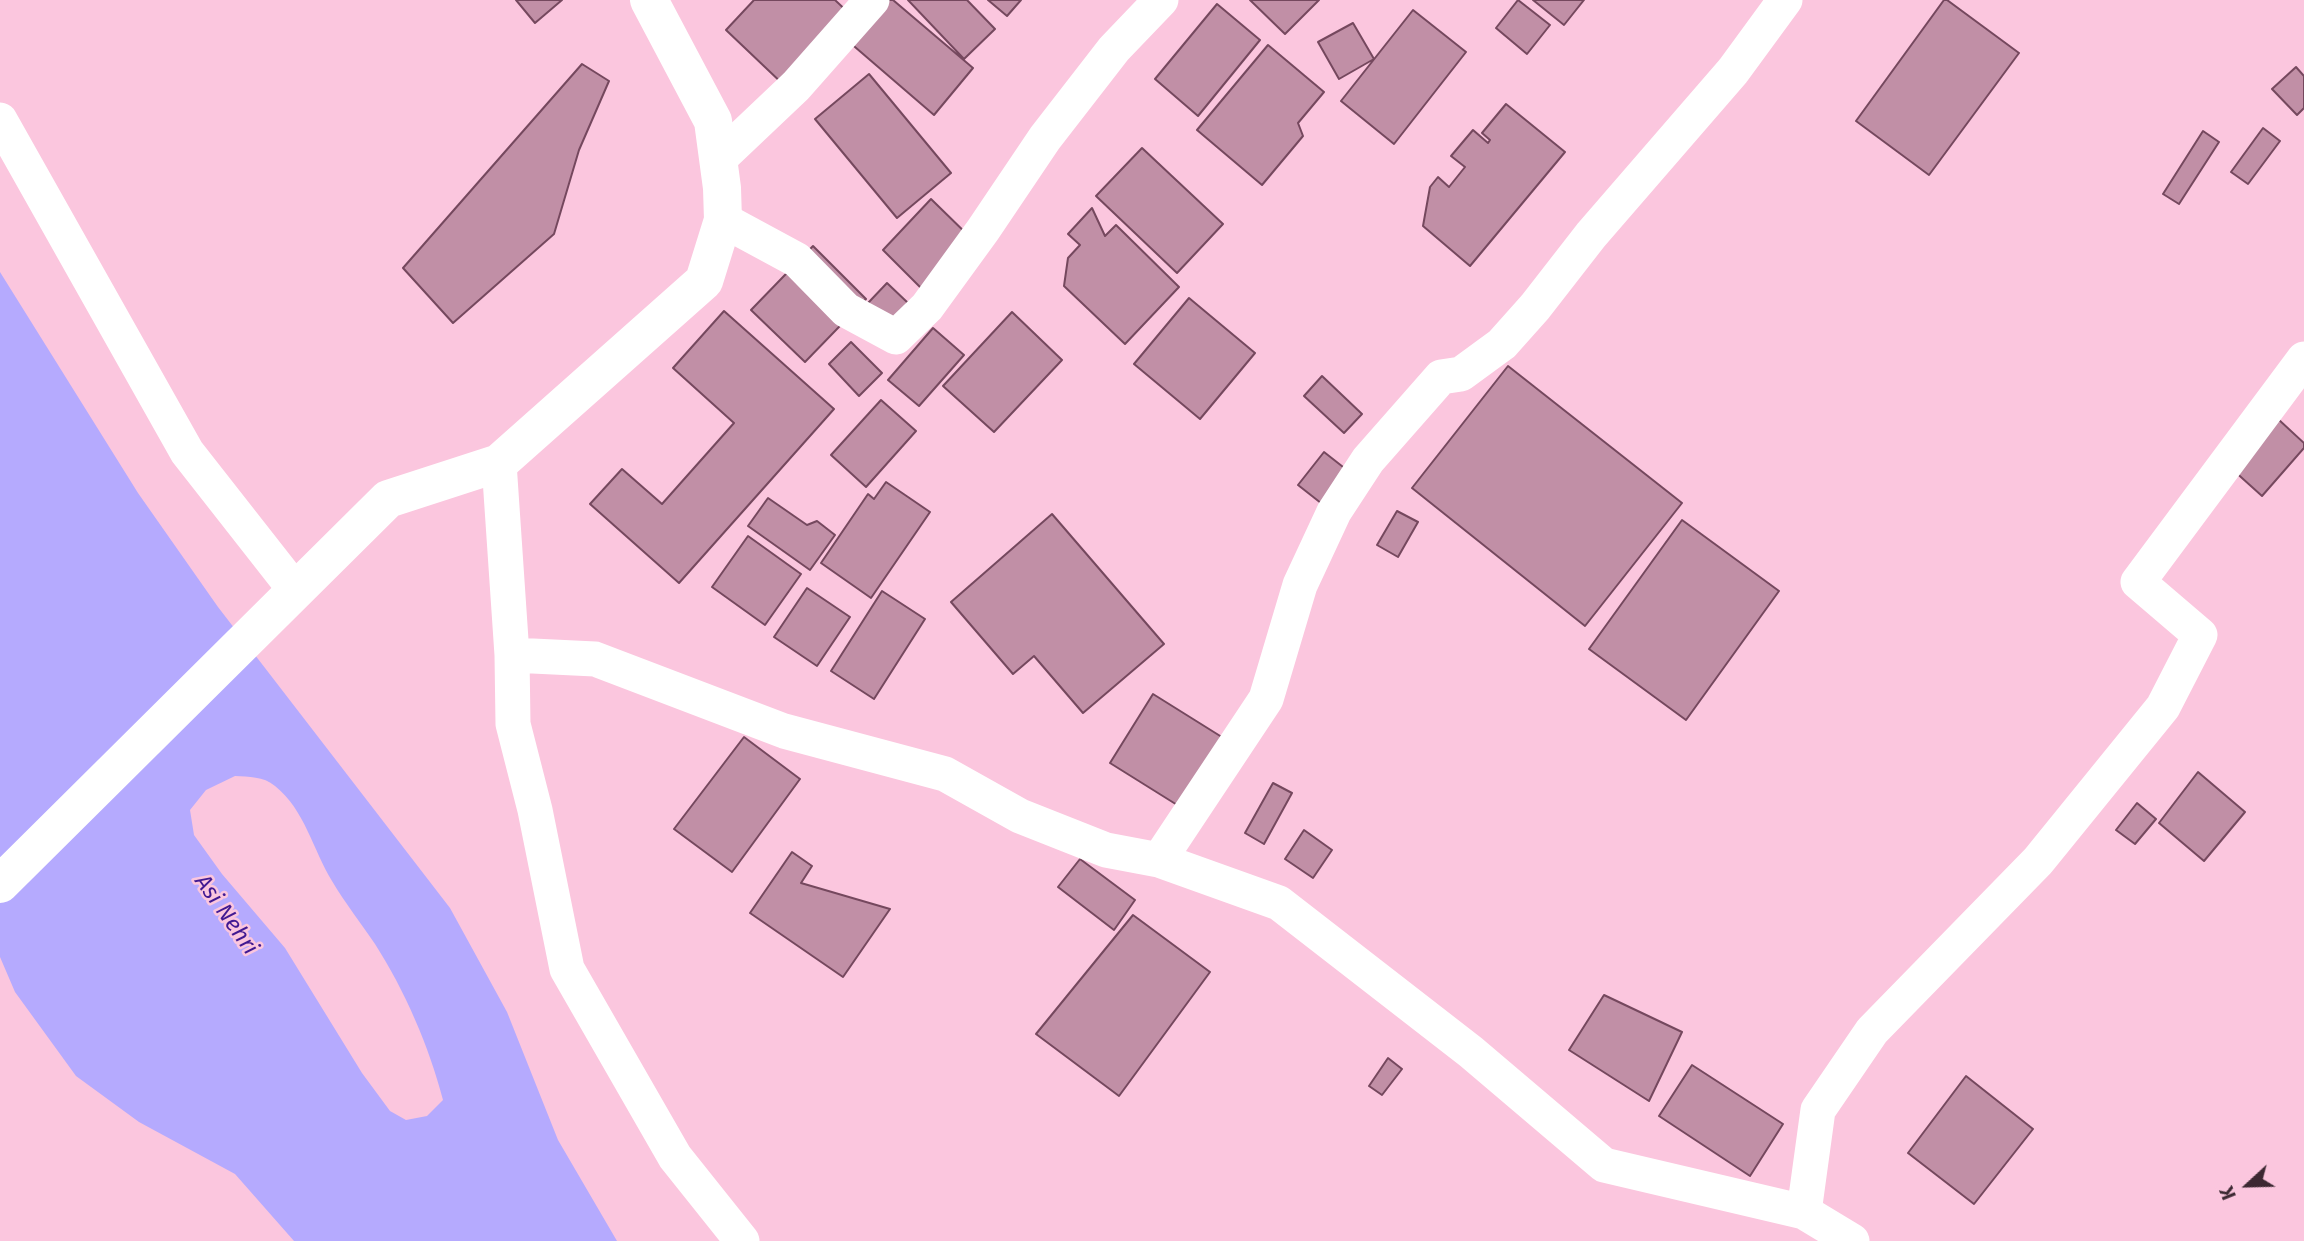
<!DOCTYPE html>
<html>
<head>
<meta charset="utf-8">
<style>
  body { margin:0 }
  #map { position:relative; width:2304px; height:1241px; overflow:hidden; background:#fbc6de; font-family:"Fira Sans",sans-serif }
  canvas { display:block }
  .north { position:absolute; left:2213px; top:1150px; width:70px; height:70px; -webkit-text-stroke:5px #fbc6de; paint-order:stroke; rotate:248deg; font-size:19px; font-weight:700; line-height:28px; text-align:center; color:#3c2832 }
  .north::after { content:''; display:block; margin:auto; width:24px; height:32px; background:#3c2832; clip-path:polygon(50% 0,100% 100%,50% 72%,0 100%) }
</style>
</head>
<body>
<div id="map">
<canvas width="2304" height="1241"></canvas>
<div class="north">K</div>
</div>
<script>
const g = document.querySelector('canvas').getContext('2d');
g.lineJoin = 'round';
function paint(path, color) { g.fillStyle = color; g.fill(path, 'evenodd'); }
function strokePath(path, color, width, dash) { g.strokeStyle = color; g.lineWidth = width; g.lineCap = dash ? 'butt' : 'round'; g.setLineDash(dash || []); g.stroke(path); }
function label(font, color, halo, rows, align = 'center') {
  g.font = font + ' "Fira Sans",sans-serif'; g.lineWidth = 5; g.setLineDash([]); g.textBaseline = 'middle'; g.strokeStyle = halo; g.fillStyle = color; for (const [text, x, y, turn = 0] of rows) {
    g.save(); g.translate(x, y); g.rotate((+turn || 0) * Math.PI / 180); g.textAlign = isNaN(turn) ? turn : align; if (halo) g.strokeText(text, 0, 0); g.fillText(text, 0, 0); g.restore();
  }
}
const water = new Path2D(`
  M0 272 138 493 218 607 450 908 507 1012 558 1140 617 1241H294L235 1174 139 1122 76 1076 15 992 0 957ZM235 776C249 777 263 776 275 786 305 810 313 850 332 881 345 903 361 923 375 944 405 991 429 1046 443 1100L427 1116 406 1120 390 1111 362 1073 285 948 222 874 194 835 190 810 206 790Z`);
const building = new Path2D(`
  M516 0H562L535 23Z
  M754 0H835L853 17 787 88 726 30Z
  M884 0H893L973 68 934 115 848 41Z
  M908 0H967L995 29 964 59Z
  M988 0H1021L1007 16Z
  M1250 0H1319L1285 34Z
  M1518 0 1550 25 1527 54 1496 28Z
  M1533 0H1584L1564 25Z
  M1944 0H1947L2019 53 1929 175 1856 121Z
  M1217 4 1260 40 1198 116 1155 79Z
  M1413 10 1466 52 1394 144 1341 101Z
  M1353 23 1374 59 1339 79 1318 42Z
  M1268 45 1324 92 1298 123 1303 136 1262 185 1197 130Z
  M582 64 609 81 579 150 554 234 453 323 403 268Z
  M2296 67 2304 76V108L2297 115 2272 89Z
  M869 74 951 173 897 218 815 119Z
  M1506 104 1565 152 1470 266 1423 226 1430 187 1438 177 1449 187 1465 167 1451 156 1473 130 1488 143 1490 140 1482 133Z
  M2263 128 2280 141 2248 184 2231 172Z
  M2203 131 2219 142 2179 204 2163 194Z
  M1142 148 1223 224 1177 273 1096 196Z
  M931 199 976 243 927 294 883 250Z
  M1092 208 1105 236 1116 225 1179 287 1125 344 1064 286 1068 258 1080 245 1068 234Z
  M813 246 866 299 805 362 751 310Z
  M887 283 928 322 909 343 868 303Z
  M1189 298 1255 353 1200 419 1134 364Z
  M724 311 834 409 679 583 590 504 622 469 662 504 734 423 673 368Z
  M1012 312 1062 360 994 432 943 386Z
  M933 328 964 355 919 406 888 380Z
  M851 342 882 373 859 396 829 364Z
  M1508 366 1682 503 1585 626 1412 488Z
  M1322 376 1362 414 1344 433 1304 396Z
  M881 400 916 431 866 487 831 455Z
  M2278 419 2304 443V448L2262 496 2232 469Z
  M1324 452 1352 474 1326 507 1298 485Z
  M886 482 930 512 871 598 821 563 868 494 874 499Z
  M768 498 807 525 817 521 835 535 810 570 748 526Z
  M1397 511 1418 522 1398 557 1377 545Z
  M1052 514 1164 644 1083 713 1034 656 1013 674 951 602Z
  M1682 520 1779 591 1686 720 1589 649Z
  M748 536 801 574 765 625 712 587Z
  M807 588 850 617 817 666 774 637Z
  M882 591 925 619 874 699 831 671Z
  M1153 694 1225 739 1182 808 1110 763Z
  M744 737 800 779 732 872 674 829Z
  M2198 772 2245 812 2204 861 2159 823Z
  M1273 783 1292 793 1264 844 1245 833Z
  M2137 803 2156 819 2135 844 2116 830Z
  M1304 830 1332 850 1313 878 1285 859Z
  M792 852 812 866 801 883 890 909 843 977 750 913Z
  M1080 859 1135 900 1114 930 1058 887Z
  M1133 915 1210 972 1119 1096 1036 1034Z
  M1604 995 1682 1032 1649 1101 1569 1050Z
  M1388 1058 1402 1069 1382 1095 1369 1086Z
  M1692 1065 1783 1124 1750 1176 1659 1116Z
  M1966 1076 2033 1129 1974 1204 1908 1153Z`);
const minor = new Path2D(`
  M0 120 187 452 296 591
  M719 159 796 86 872 0
  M723 220 797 260 846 310 896 337 927 307 983 230 1045 138 1114 49 1161 0
  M499 463 512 655 595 659 784 731 945 774 1020 816 1106 850 1159 860 1279 903 1471 1052 1604 1165 1804 1212
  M512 655 513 724 535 810 567 969 675 1157 742 1241
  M1159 860 1266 699 1300 585 1334 512 1368 460 1441 377 1461 374 1502 344 1535 307 1591 235 1733 71 1785 0
  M1852 1241 1804 1212 1818 1110 1872 1031 2038 861 2163 707 2200 635 2138 582 2304 359`);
const secondary = new Path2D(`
  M0 884 388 499 499 463 704 281 723 220 722 188 713 121 649 0`);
const waterNames = [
  ["Asi Nehri",226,915,55]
];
paint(water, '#b5aafe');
paint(building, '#c18fa6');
strokePath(building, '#75485e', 2);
strokePath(minor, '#fff', 35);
strokePath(secondary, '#fff', 38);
label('italic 23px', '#411992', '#fbc6de', waterNames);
</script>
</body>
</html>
